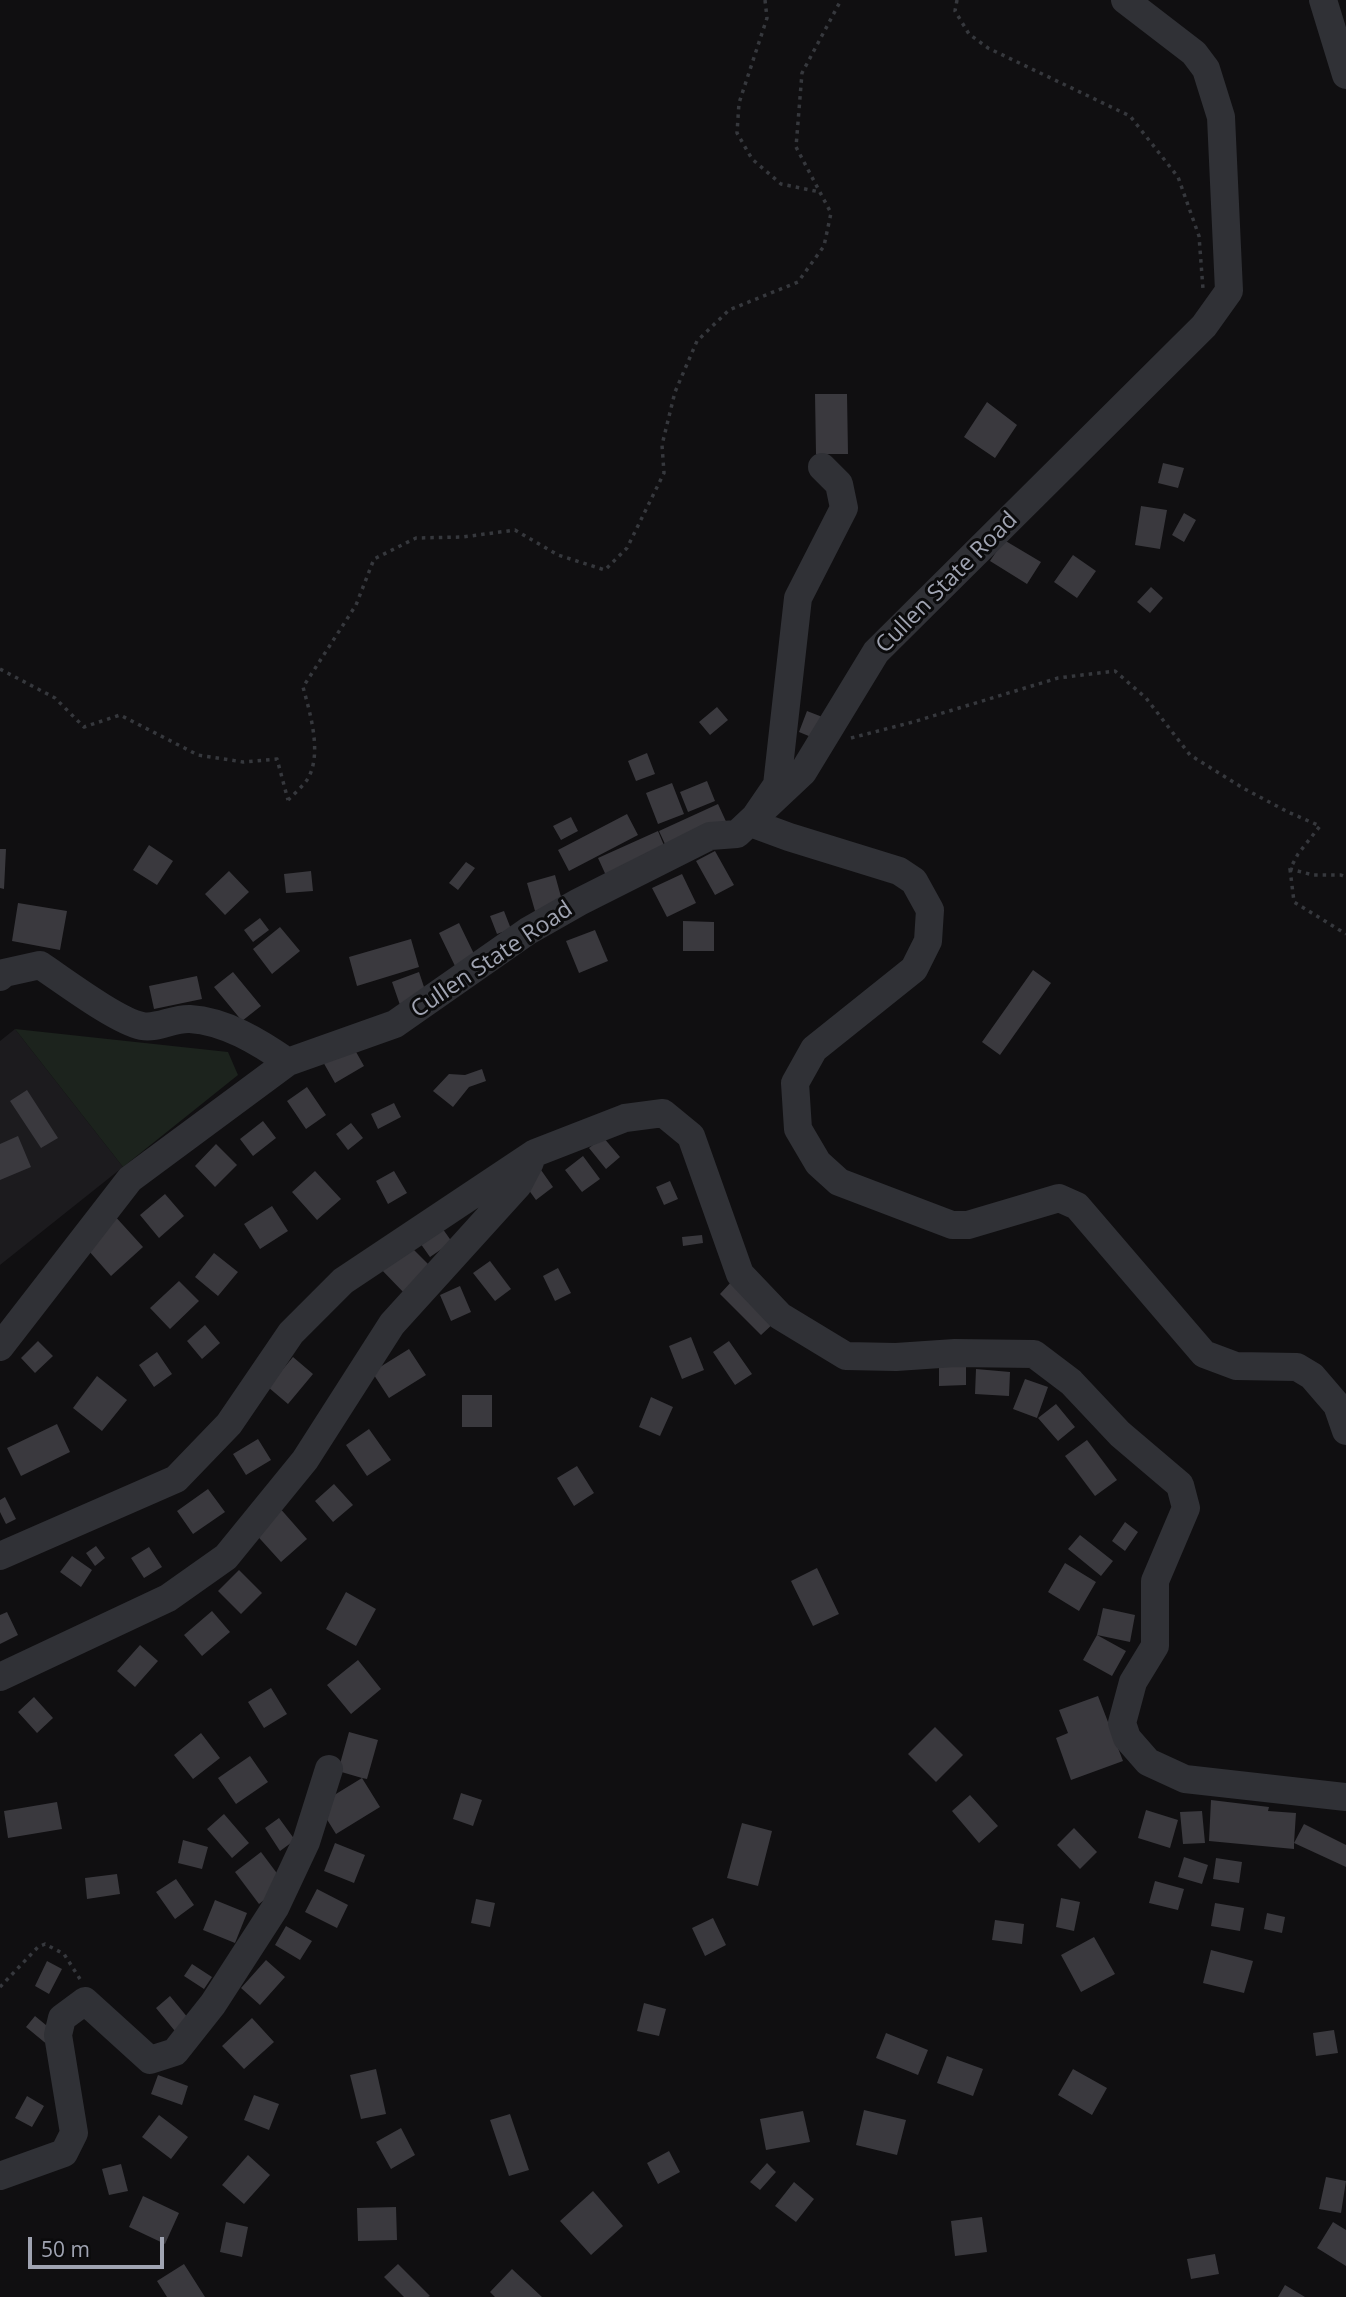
<!DOCTYPE html>
<html>
<head>
<meta charset="utf-8">
<style>
  body { margin:0 }
  #map { position:relative; width:1346px; height:2297px; overflow:hidden; background:#100f11; font-family:"Open Sans",sans-serif }
  canvas { display:block }
  .scale { position:absolute; left:28px; top:2237px; width:136px; height:32px; box-sizing:border-box; border:4px solid #a0a4b2; border-top:0; padding-left:9px; font-size:21px; line-height:24px; white-space:nowrap; color:#a0a4b2; -webkit-text-stroke:5px #0b0b0c; paint-order:stroke }
</style>
</head>
<body>
<div id="map">
<canvas width="1346" height="2297"></canvas>
<div class="scale">50 m</div>
</div>
<script>
const g = document.querySelector('canvas').getContext('2d');
g.lineJoin = 'round';
function paint(path, color) { g.fillStyle = color; g.fill(path, 'evenodd'); }
function strokePath(path, color, width, dash) { g.strokeStyle = color; g.lineWidth = width; g.lineCap = dash ? 'butt' : 'round'; g.setLineDash(dash || []); g.stroke(path); }
function label(font, color, halo, rows, align = 'center') {
  g.font = font + ' "Open Sans",sans-serif'; g.lineWidth = 6; g.setLineDash([]); g.textBaseline = 'middle'; g.strokeStyle = halo; g.fillStyle = color; for (const [text, x, y, turn = 0] of rows) {
    g.save(); g.translate(x, y); g.rotate((+turn || 0) * Math.PI / 180); g.textAlign = isNaN(turn) ? turn : align; if (halo) g.strokeText(text, 0, 0); g.fillText(text, 0, 0); g.restore();
  }
}
const built = new Path2D(`
  M15 1029 123 1167 0 1265V1041Z`);
const green = new Path2D(`
  M15 1029 228 1052 238 1075 123 1167Z`);
const building = new Path2D(`
  M815 394H847L848 454H816Z
  M987 402 1017 425 995 458 964 437Z
  M1163 463 1184 468 1178 488 1158 483Z
  M1141 506 1167 510 1160 549 1135 545Z
  M1184 513 1196 520 1184 542 1172 535Z
  M1004 540 1041 562 1027 584 990 561Z
  M1073 555 1096 571 1077 598 1054 582Z
  M1151 587 1163 598 1150 613 1137 602Z
  M717 707 728 720 710 735 699 722Z
  M807 711 825 718 816 739 799 732Z
  M647 753 655 774 636 781 628 761Z
  M707 781 715 801 688 812 680 792Z
  M672 783 684 814 658 824 646 793Z
  M718 804 729 828 670 855 659 831Z
  M627 814 638 835 569 871 558 850Z
  M571 817 578 831 561 840 553 826Z
  M658 831 668 855 609 882 598 858Z
  M149 845 173 861 157 885 133 870Z
  M0 849H6L4 889 0 888Z
  M715 851 734 885 715 895 696 861Z
  M466 862 475 868 458 890 449 883Z
  M229 871 249 892 225 915 205 894Z
  M311 871 313 891 286 893 284 874Z
  M682 874 696 903 667 917 652 888Z
  M555 875 563 904 535 911 527 883Z
  M18 903 67 911 60 950 12 941Z
  M504 911 511 929 497 934 490 916Z
  M260 918 269 930 253 942 244 930Z
  M683 921 714 922V951H683Z
  M459 923 475 956 455 966 439 933Z
  M280 927 300 951 272 974 253 949Z
  M595 930 608 961 579 973 566 941Z
  M411 939 419 967 357 986 349 957Z
  M1033 970 1051 983 1000 1055 982 1042Z
  M233 972 261 1006 242 1021 214 987Z
  M419 972 427 996 400 1005 392 982Z
  M197 976 202 999 154 1009 149 986Z
  M351 1043 364 1066 335 1083 322 1060Z
  M482 1069 486 1081 469 1087 453 1107 433 1091 449 1074 465 1075Z
  M307 1087 326 1115 306 1129 287 1101Z
  M27 1090 58 1138 41 1148 10 1101Z
  M394 1103 401 1117 378 1129 371 1114Z
  M263 1121 276 1138 253 1156 240 1139Z
  M351 1123 363 1138 348 1150 336 1134Z
  M18 1136 31 1167 0 1180V1144Z
  M603 1137 620 1157 606 1169 589 1148Z
  M216 1144 237 1165 215 1187 195 1166Z
  M583 1156 600 1179 582 1192 565 1170Z
  M541 1170 553 1187 536 1200 523 1182Z
  M315 1171 341 1199 317 1220 292 1192Z
  M394 1171 407 1193 388 1204 376 1181Z
  M670 1181 678 1199 664 1205 656 1187Z
  M165 1194 184 1216 159 1238 140 1215Z
  M272 1206 288 1231 260 1249 244 1224Z
  M113 1214 143 1247 111 1276 81 1242Z
  M440 1225 452 1242 430 1257 418 1240Z
  M702 1235 703 1243 683 1246 682 1237Z
  M405 1241 434 1270 407 1296 378 1266Z
  M214 1253 238 1272 218 1296 195 1277Z
  M490 1261 511 1289 495 1301 473 1273Z
  M558 1268 571 1293 555 1301 543 1276Z
  M179 1281 199 1301 170 1329 150 1308Z
  M732 1281 774 1323 761 1335 720 1294Z
  M460 1286 471 1312 451 1321 440 1295Z
  M205 1325 220 1343 202 1359 187 1341Z
  M691 1337 704 1370 682 1379 669 1346Z
  M38 1341 53 1356 35 1373 21 1358Z
  M729 1341 752 1374 735 1385 713 1352Z
  M409 1349 426 1375 389 1398 372 1372Z
  M157 1352 172 1374 154 1387 139 1365Z
  M293 1357 313 1374 288 1404 268 1387Z
  M966 1363V1385L939 1386V1364Z
  M976 1369 1010 1372 1009 1396 975 1394Z
  M97 1376 127 1400 102 1431 73 1408Z
  M1025 1379 1048 1387 1037 1418 1013 1409Z
  M462 1395H492V1427H462Z
  M651 1397 673 1407 660 1436 639 1427Z
  M1056 1404 1075 1427 1058 1441 1038 1418Z
  M57 1424 70 1452 21 1476 7 1448Z
  M369 1429 391 1460 367 1476 346 1445Z
  M258 1439 271 1460 246 1475 233 1454Z
  M1087 1440 1117 1480 1095 1496 1065 1456Z
  M577 1466 594 1493 574 1506 557 1478Z
  M334 1484 353 1505 333 1522 315 1501Z
  M208 1489 225 1512 193 1534 177 1511Z
  M5 1497 16 1519 6 1524 0 1512V1500Z
  M278 1506 307 1539 281 1562 252 1530Z
  M1125 1522 1138 1532 1125 1551 1112 1541Z
  M1080 1535 1113 1561 1101 1576 1068 1549Z
  M96 1546 105 1558 95 1566 86 1553Z
  M149 1547 162 1567 144 1578 131 1558Z
  M72 1556 92 1570 81 1587 60 1572Z
  M1065 1563 1096 1582 1079 1611 1048 1592Z
  M817 1568 839 1614 813 1626 791 1581Z
  M239 1570 262 1593 241 1614 218 1591Z
  M346 1592 376 1609 356 1646 326 1629Z
  M1103 1608 1135 1615 1130 1642 1097 1635Z
  M212 1611 230 1632 202 1656 184 1635Z
  M7 1612 18 1635 0 1644V1615Z
  M1097 1635 1126 1651 1112 1676 1083 1660Z
  M140 1645 158 1661 135 1687 117 1671Z
  M358 1660 381 1689 351 1714 327 1685Z
  M271 1688 287 1714 264 1728 248 1702Z
  M1098 1696 1123 1761 1071 1780 1056 1738 1068 1733 1059 1710Z
  M34 1697 53 1718 37 1733 18 1712Z
  M935 1727 963 1755 936 1782 908 1754Z
  M349 1732 378 1740 367 1779 362 1778 380 1807 336 1834 318 1805 362 1778 338 1771Z
  M201 1733 220 1758 193 1779 174 1755Z
  M250 1756 268 1782 236 1804 218 1778Z
  M461 1793 482 1800 473 1826 453 1819Z
  M970 1795 998 1826 979 1843 952 1811Z
  M1211 1800 1269 1807 1268 1811 1296 1813 1294 1843 1304 1824 1346 1845V1867L1294 1843V1849L1209 1841Z
  M57 1802 62 1829 8 1838 4 1811Z
  M1146 1810 1178 1820 1170 1848 1138 1838Z
  M1202 1811 1205 1843 1183 1844 1180 1812Z
  M224 1814 249 1843 232 1858 207 1829Z
  M279 1818 295 1840 280 1851 265 1828Z
  M742 1823 772 1831 758 1886 727 1878Z
  M1074 1828 1097 1852 1080 1869 1057 1845Z
  M183 1840 208 1847 202 1869 178 1863Z
  M335 1843 365 1855 354 1883 324 1871Z
  M261 1852 285 1884 259 1904 235 1872Z
  M1184 1857 1208 1865 1202 1884 1178 1877Z
  M1216 1858 1242 1862 1239 1883 1213 1879Z
  M117 1874 120 1894 87 1899 85 1878Z
  M176 1879 194 1905 175 1919 156 1892Z
  M1155 1881 1184 1889 1178 1910 1149 1903Z
  M317 1889 348 1905 337 1928 305 1912Z
  M1061 1898 1080 1902 1074 1931 1056 1927Z
  M476 1899 495 1903 490 1927 471 1923Z
  M215 1900 247 1913 235 1943 203 1930Z
  M1215 1903 1244 1908 1240 1931 1211 1926Z
  M1267 1913 1285 1917 1282 1933 1264 1929Z
  M713 1918 726 1945 705 1956 692 1928Z
  M995 1920 1024 1924 1022 1944 992 1940Z
  M286 1926 312 1941 300 1960 275 1945Z
  M1094 1937 1115 1974 1081 1992 1061 1955Z
  M1211 1950 1253 1961 1244 1993 1203 1983Z
  M266 1960 285 1977 260 2005 241 1988Z
  M47 1961 62 1969 49 1994 35 1986Z
  M192 1964 212 1977 204 1989 184 1976Z
  M170 1996 193 2024 179 2036 156 2008Z
  M644 2003 666 2009 659 2036 637 2031Z
  M35 2016 58 2035 49 2046 26 2027Z
  M252 2018 274 2042 244 2069 222 2046Z
  M1334 2030 1338 2053 1316 2056 1313 2033Z
  M886 2033 928 2050 918 2075 876 2058Z
  M947 2056 983 2069 973 2096 937 2083Z
  M376 2069 386 2114 361 2119 350 2075Z
  M1073 2069 1107 2088 1092 2115 1058 2095Z
  M158 2075 188 2086 182 2105 151 2094Z
  M254 2095 279 2104 269 2130 244 2120Z
  M27 2096 44 2106 32 2127 15 2118Z
  M864 2110 906 2120 897 2155 856 2145Z
  M803 2111 810 2142 766 2150 760 2119Z
  M510 2114 529 2170 509 2176 490 2120Z
  M159 2115 188 2137 171 2159 142 2137Z
  M401 2128 415 2155 391 2169 376 2142Z
  M669 2151 680 2172 658 2184 647 2163Z
  M248 2155 270 2175 244 2204 222 2185Z
  M767 2163 776 2172 760 2190 750 2182Z
  M121 2164 128 2191 109 2195 102 2169Z
  M1326 2177 1346 2181 1341 2213 1319 2209Z
  M794 2182 814 2199 796 2222 775 2206Z
  M593 2191 623 2226 591 2255 560 2221Z
  M143 2196 179 2213 165 2244 129 2227Z
  M396 2207 397 2240 358 2241 357 2208Z
  M982 2217 987 2252 955 2256 951 2221Z
  M226 2222 248 2227 242 2257 220 2252Z
  M1333 2222 1346 2230V2266L1317 2248Z
  M1215 2254 1219 2274 1191 2279 1187 2259Z
  M184 2264 205 2297H167L157 2281Z
  M398 2264 430 2296 428 2297H404L384 2277Z
  M512 2269 542 2297H495L490 2292Z
  M1285 2285 1305 2297H1278Z`);
const path = new Path2D(`
  M765 0 767 18 739 103 737 133 752 159 781 184 820 192
  M957 0 955 11 969 34 988 48 1130 116 1178 177 1199 236 1203 289
  M0 669 55 698 84 727 120 715 198 755 243 762 277 759 288 800
  M851 738 913 722 1058 678 1115 671 1146 698 1190 755 1243 788 1288 812 1320 826 1298 854 1290 869 1313 875H1341L1346 877
  M288 800C294 794 302 787 307 780 323 755 310 713 303 687L356 605 374 559 416 538 463 537 515 530 558 555 605 570 627 548 664 473 662 445 675 392 697 341 729 310 798 282 824 246 831 213 796 147 802 73 841 0
  M1290 869 1294 902 1346 934
  M0 1987 38 1947 45 1944 64 1954 80 1979`);
const minor = new Path2D(`
  M1323 0 1346 75
  M822 467 839 484 844 508 798 598 777 785 751 823 789 837 899 871 914 881 930 910 928 941 914 969 814 1049 795 1083 798 1129 818 1163 839 1182 952 1225H968L1059 1198 1077 1206 1204 1354 1236 1366 1297 1367 1312 1376 1337 1405 1346 1431
  M0 977 4 973 40 965C64 981 117 1021 142 1026 157 1029 174 1018 190 1019 225 1021 259 1042 288 1062L395 1024 528 931 579 902 710 836 737 834 803 772 876 652 1204 326 1229 291 1221 117 1206 69 1194 53 1125 0
  M0 1347 130 1179 288 1062
  M0 1556 176 1479 229 1424 291 1333 343 1281 535 1153 625 1118 663 1113 691 1136 740 1274 780 1316 846 1356 896 1357 955 1353 1034 1354 1071 1382 1120 1434 1180 1485 1186 1508 1155 1581V1646L1133 1682 1122 1723 1127 1738 1148 1762 1185 1779 1346 1797
  M0 1677 168 1598 226 1557 305 1460 392 1324 518 1185 530 1162
  M0 2176 64 2153 74 2133 58 2035 62 2018 85 2001 150 2060 175 2052 213 2004 275 1908 306 1842 329 1769`);
const streetNames = [
  ["Cullen State Road",947,583,-45],
  ["Cullen State Road",492,960,-34]
];
paint(built, '#1c1b1e');
paint(green, '#1c231d');
paint(building, '#3a393e');
strokePath(path, '#36383d', 3.5, [3.5, 5]);
strokePath(minor, '#303136', 28);
label('23px', '#a0a4b2', '#0b0b0c', streetNames);
</script>
</body>
</html>
